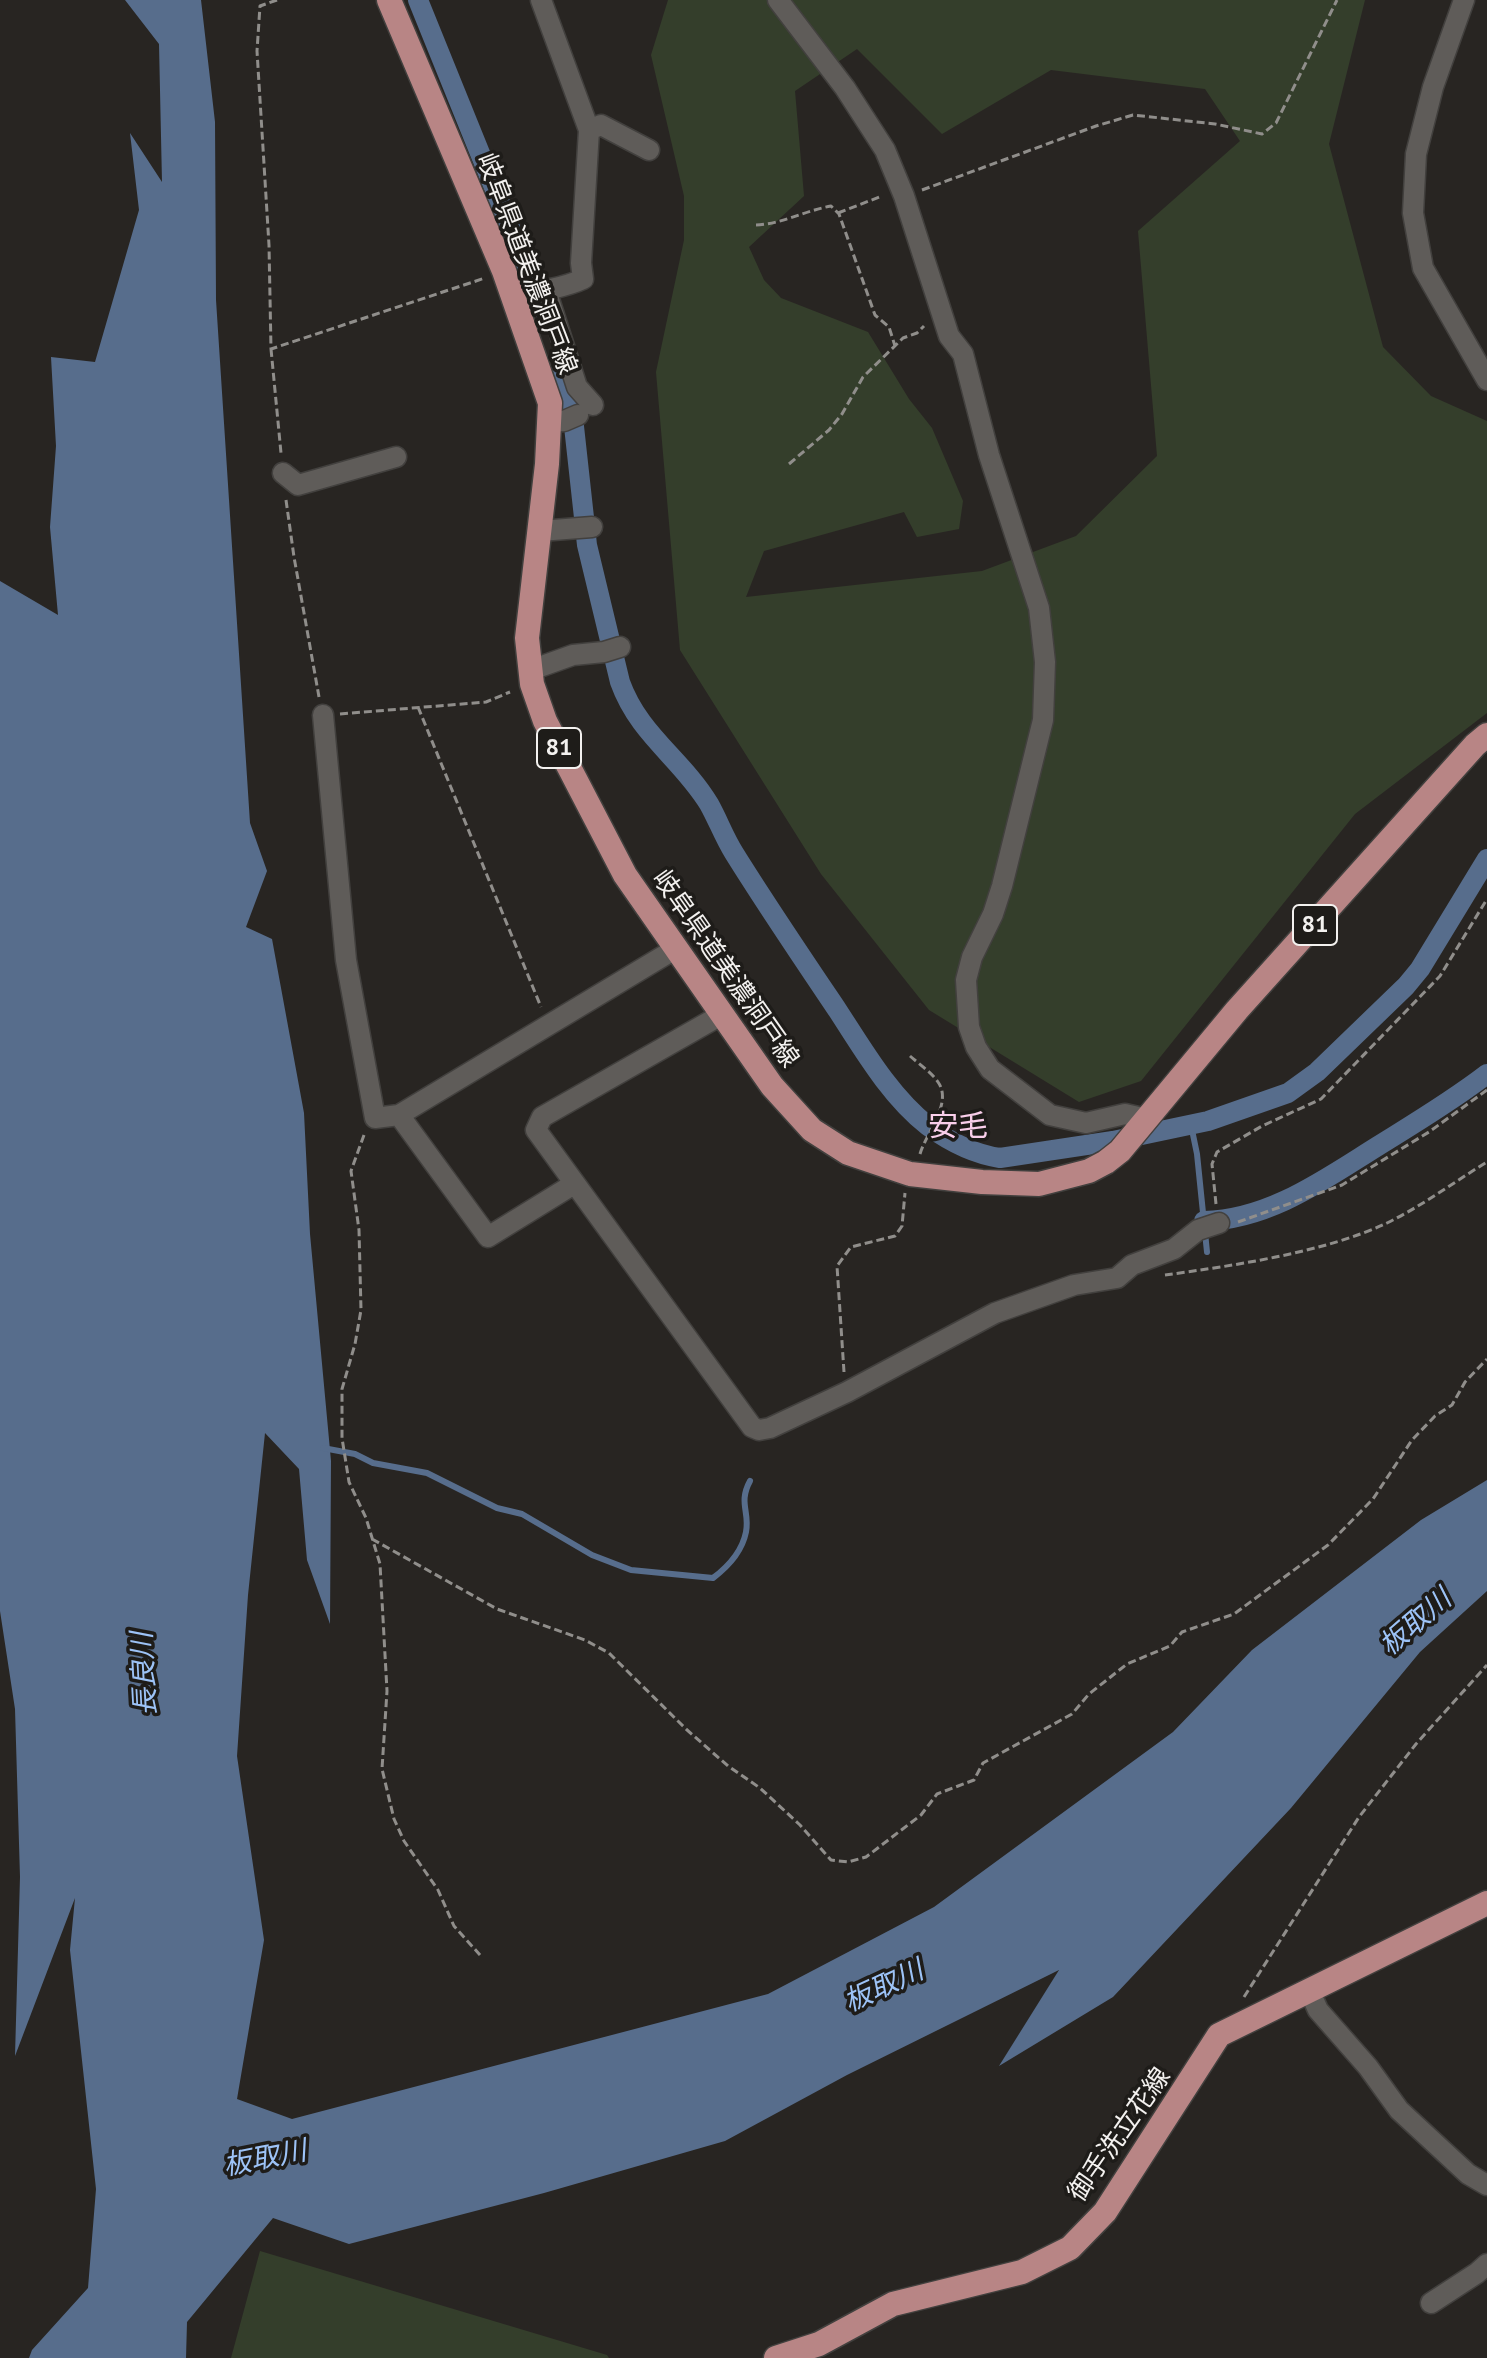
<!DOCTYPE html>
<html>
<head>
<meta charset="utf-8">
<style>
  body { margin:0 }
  canvas { display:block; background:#282522 }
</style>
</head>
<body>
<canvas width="1487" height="2358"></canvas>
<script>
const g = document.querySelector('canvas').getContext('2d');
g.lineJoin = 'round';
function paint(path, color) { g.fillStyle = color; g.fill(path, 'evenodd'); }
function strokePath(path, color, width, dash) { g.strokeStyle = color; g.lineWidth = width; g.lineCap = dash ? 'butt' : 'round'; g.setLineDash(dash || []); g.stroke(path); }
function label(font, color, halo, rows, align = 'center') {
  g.font = font + ' "PT Sans","Noto Sans JP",sans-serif'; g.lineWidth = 7; g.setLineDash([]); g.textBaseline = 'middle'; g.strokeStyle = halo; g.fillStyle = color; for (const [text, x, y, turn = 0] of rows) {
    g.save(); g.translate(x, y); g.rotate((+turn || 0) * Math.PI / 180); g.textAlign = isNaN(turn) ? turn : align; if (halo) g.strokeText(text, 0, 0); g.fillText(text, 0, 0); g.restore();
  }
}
const green = new Path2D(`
  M668 0H1365L1329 144 1383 347 1431 396 1487 421V713L1355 814 1141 1081 1079 1102 929 1010 821 874 680 650 656 372 684 240V196L651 55ZM857 49 942 134 1051 70 1205 89 1240 141 1138 231 1157 456 1076 536 982 571 746 597 764 551 904 512 917 537 959 529 963 501 932 428 909 399 868 332 781 298 764 280 749 247 804 196 795 91Z
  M260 2251 607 2355 609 2358H231Z`);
const water = new Path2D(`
  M125 0H201L215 122 216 300 250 823 267 871 246 927 272 939 304 1113 310 1234 331 1461 330 1624 307 1560 299 1469 265 1433 248 1595 237 1756 264 1940 237 2099 292 2119 768 1994 934 1907 1173 1732 1252 1650 1421 1520 1487 1480V1591L1420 1652 1291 1808 1113 1997 999 2066 1059 1970 847 2075 725 2141 544 2193 349 2244 273 2218 187 2322 186 2358H29L32 2350 88 2288 96 2189 70 1950 75 1898 15 2056 20 1877 15 1709 0 1611V581L58 615 50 527 56 446 51 357 95 362 139 210 130 133 162 182 159 44Z`);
const stream = new Path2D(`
  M1191 1125 1197 1154 1207 1252
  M323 1448 355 1454 373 1463 427 1473 497 1508 522 1514 592 1555 631 1570 713 1578C729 1566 742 1552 746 1532 750 1512 738 1503 750 1481`);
const canal = new Path2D(`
  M418 0 543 309
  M562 366 571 399 587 545 620 682C639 735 681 758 709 804 718 820 724 837 734 853 767 906 803 959 838 1011 864 1051 890 1096 928 1126 950 1142 973 1154 1000 1158L1113 1141 1208 1121 1288 1093 1317 1072 1406 986 1420 969 1487 859
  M1204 1221C1269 1220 1325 1179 1378 1146 1415 1123 1452 1101 1487 1074`);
const path = new Path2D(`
  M277 0 260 6 257 51 269 245 271 349 485 278
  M922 190 1096 126 1133 115 1215 124 1262 134 1276 123 1337 0
  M838 213 882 196
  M756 225C782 224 804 211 831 206L839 214 875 315 889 327 895 346
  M271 349 281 453
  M789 464 829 430 842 414 863 377 903 338 917 333 924 326
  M286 500 294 557 319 697
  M418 707 541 1007
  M340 714 486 702 510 692
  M910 1056C919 1064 931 1072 938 1082 953 1103 926 1133 920 1154
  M364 1135 351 1171 359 1230 361 1310 355 1344 342 1389V1438L349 1482 366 1518 380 1564 387 1691 382 1769 394 1819 404 1841 438 1890 454 1926 480 1955
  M1216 1204 1212 1164 1217 1152 1262 1126 1321 1099 1440 976 1487 899
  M1238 1222 1342 1185 1429 1132 1487 1090
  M1165 1275C1232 1266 1326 1252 1387 1223 1422 1206 1454 1182 1487 1162
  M844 1372 837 1266 851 1247 895 1236 902 1226 905 1193
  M372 1539 497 1609 585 1640 609 1653 686 1729 728 1766 760 1788 800 1825 831 1860 848 1862 866 1857 921 1815 937 1794 974 1780 983 1763 1072 1714 1089 1694 1127 1664 1170 1646 1182 1632 1234 1614 1328 1545 1373 1499 1412 1440 1435 1416 1452 1405 1465 1382 1487 1359
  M1244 1997 1359 1817 1416 1744 1487 1665`);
const minor = new Path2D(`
  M778 0 845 88 885 150 904 196 949 336 963 354 989 455 1039 608 1045 662 1043 720 1002 886 993 914 972 957 966 980 969 1027 976 1047 990 1069 1050 1115 1086 1123 1125 1114 1147 1119
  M1464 0 1433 87 1416 154 1413 213 1423 268 1487 380
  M589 130 601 125 649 150
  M546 290 577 387 593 405
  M514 302C536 289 560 290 583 279L581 263 589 130 541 0
  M549 422 564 421 578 415
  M283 473 298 485 396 457
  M540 531 592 527
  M531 670 573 655 604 652 620 647
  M323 715 346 960 375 1118 399 1115
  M721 1015 542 1117 536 1130 752 1427 759 1430 770 1428 847 1392 995 1313 1074 1285 1117 1278 1132 1265 1174 1249 1198 1230 1219 1223
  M574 1184 488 1237 399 1115 675 949
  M1310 1992 1318 2010 1368 2067 1399 2110 1468 2174 1487 2185
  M1431 2303 1477 2273 1487 2264`);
const major = new Path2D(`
  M389 0 504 271 550 403 547 464 527 638 532 684 545 721 625 875 772 1086 812 1130 848 1153 910 1174 982 1182 1039 1184 1089 1171 1106 1162 1120 1151 1237 1010 1475 745 1487 735
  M776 2358 819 2344 893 2304 1022 2272 1070 2248 1105 2212 1219 2035 1487 1903`);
const shields = [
  [559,748,44],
  [1315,925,44]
];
const shieldNames = [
  ["81",559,748],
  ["81",1315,925]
];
const streetNames = [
  ["岐阜県道美濃洞戸線",526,264,69],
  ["岐阜県道美濃洞戸線",725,969,55],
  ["御手洗立花線",1120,2135,-55]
];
const waterNames = [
  ["板取川",1416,1623,-41],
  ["長良川",145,1674,-93],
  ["板取川",884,1987,-25],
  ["板取川",265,2159,-11]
];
const quarterNames = [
  ["安毛",958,1127]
];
paint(green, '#343e2b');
paint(water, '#576d8c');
strokePath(stream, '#576d8c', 6);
strokePath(canal, '#576d8c', 20);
strokePath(minor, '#42403e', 23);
strokePath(major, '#42403e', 27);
strokePath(path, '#908e8b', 3, [8, 4]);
strokePath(minor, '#5f5c59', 20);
strokePath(major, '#b88585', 24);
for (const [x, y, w] of shields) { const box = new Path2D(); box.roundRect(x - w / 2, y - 20, w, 40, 6); g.fillStyle = '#1e1c19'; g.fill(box); strokePath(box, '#f3f1ef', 2); }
label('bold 24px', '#f3f1ef', null, shieldNames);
label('26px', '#f3f1ef', '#1e1c19', streetNames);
label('italic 28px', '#9dc3f7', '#1e1c19', waterNames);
label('30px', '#f9ceea', '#1e1c19', quarterNames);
</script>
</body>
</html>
